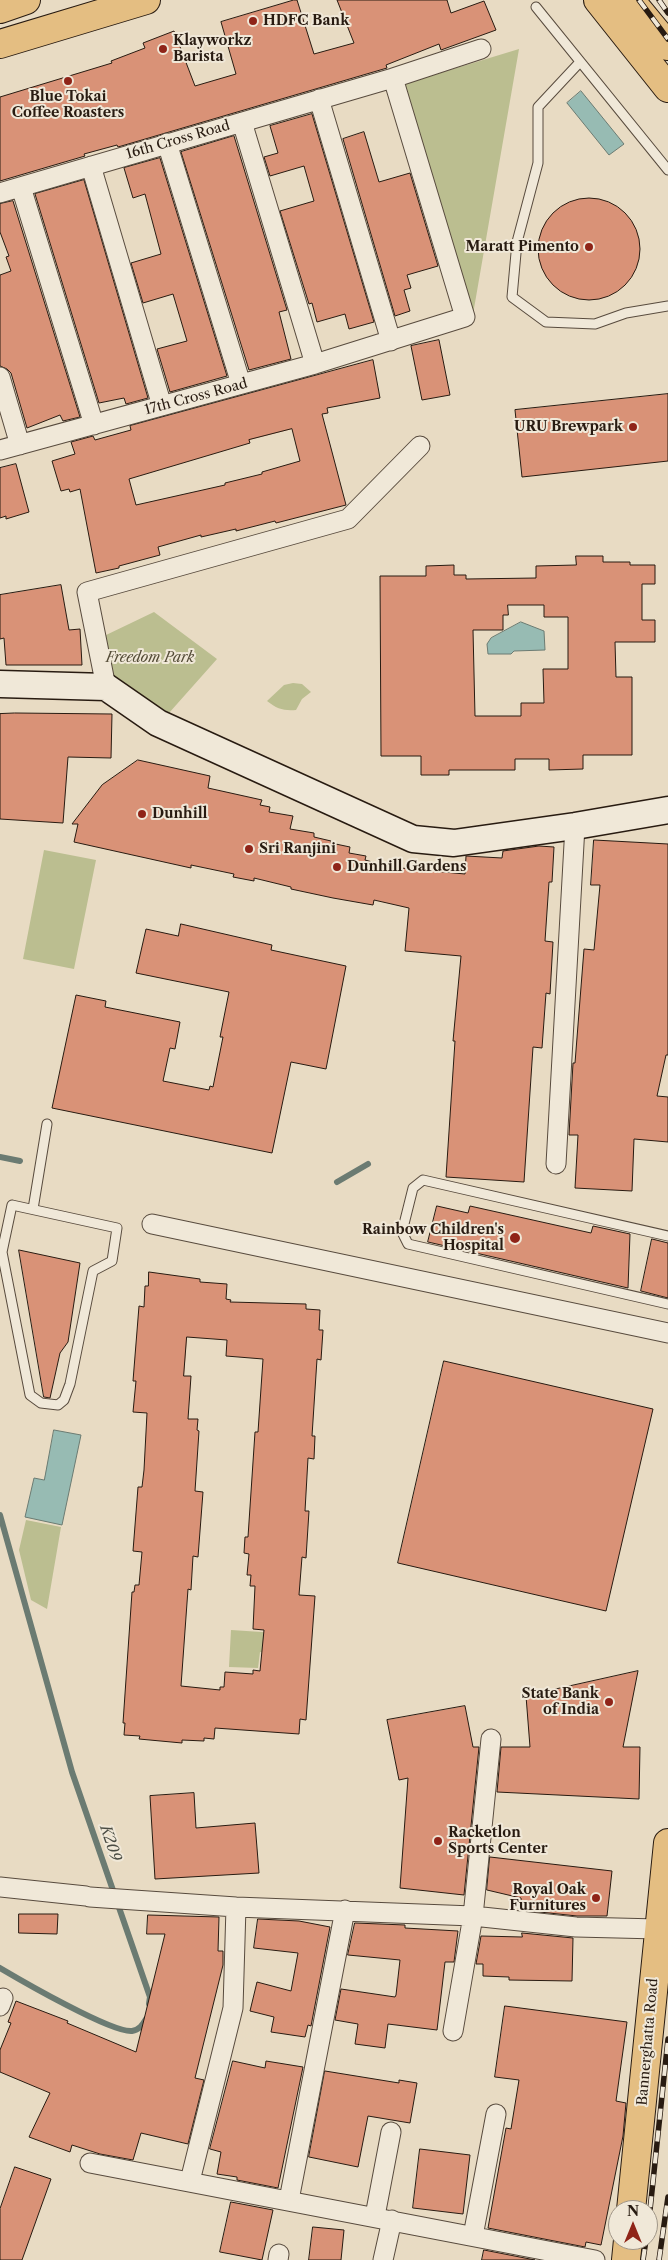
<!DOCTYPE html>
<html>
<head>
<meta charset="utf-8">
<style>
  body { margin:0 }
  #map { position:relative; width:668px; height:2260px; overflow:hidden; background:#e8dbc3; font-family:"Libre Caslon Text",serif }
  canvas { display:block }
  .north { position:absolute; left:608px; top:2200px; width:50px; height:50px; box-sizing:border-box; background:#f0e8d8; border:1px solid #a09688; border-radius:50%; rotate:0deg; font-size:14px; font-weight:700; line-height:20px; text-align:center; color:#281b11 }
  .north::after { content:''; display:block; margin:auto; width:18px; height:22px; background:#8f2418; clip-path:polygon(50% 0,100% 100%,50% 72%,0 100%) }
</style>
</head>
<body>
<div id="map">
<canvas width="668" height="2260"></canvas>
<div class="north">N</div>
</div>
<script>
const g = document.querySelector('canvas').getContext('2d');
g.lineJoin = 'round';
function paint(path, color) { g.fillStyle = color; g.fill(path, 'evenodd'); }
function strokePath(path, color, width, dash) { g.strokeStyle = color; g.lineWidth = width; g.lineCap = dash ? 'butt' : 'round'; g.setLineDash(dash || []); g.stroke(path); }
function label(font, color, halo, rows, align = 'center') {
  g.font = font + ' "Libre Caslon Text",serif'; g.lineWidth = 4; g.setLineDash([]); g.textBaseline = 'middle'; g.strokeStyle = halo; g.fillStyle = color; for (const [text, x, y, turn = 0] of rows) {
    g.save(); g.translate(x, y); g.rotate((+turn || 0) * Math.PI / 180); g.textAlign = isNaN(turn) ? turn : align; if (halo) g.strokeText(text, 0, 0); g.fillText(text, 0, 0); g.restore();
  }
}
const green = new Path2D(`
  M519 49 472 320 404 84Z
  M154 612 217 659 169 713 111 681 104 636Z
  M293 683 302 684 311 692 302 699 296 710C284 711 277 709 267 701L284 685Z
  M44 850 96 860 74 969 23 959Z
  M26 1520 61 1527 47 1609 31 1600 19 1550Z
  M231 1630 277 1633 276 1653 260 1652 258 1668 229 1667Z`);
const water = new Path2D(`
  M581 91 624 144 609 155 567 103Z
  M521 622 544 631 545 650 514 651 511 654H488L487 644 491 638Z
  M54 1430 81 1435 62 1525 25 1517 34 1478 44 1480Z`);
const stream = new Path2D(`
  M0 1157 20 1161
  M337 1182 368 1164
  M0 1515 72 1772 150 1997 149 2004
  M0 1968C22 1981 112 2033 132 2031 140 2030 143 2024 146 2019`);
const building = new Path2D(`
  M294 0H297L314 54 354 43 337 0H447L451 13 484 1 496 30 441 50 439 44 386 65 387 68 118 147 117 145 84 154 85 156 0 181V97L112 63 111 61 145 48 143 43 174 31 195 86 236 74 221 22Z
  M312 114 374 322 349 329 345 314 317 322 312 303 309 304 280 211 314 201 304 166 270 176 264 157 278 153 270 126Z
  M364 132 379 182 410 173 438 266 407 275 411 288 404 290 410 311 395 316 343 139Z
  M234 136 287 310 279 312 291 359 249 370 181 152Z
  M160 158 227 376 170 392 157 349 187 341 173 294 143 303 131 263 161 254 145 194 133 198 124 168Z
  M84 180 148 398 126 404 124 398 99 403 35 194Z
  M538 249a51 51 0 1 1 102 0a51 51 0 1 1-102 0Z
  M13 201 80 417 63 421 60 415 27 428 11 373 7 369 0 366V275L11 271 6 257 9 256 0 232V204Z
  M439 340 450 395 422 400 411 346Z
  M373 360 380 398 327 408 328 413 322 414 346 505 276 523 275 521 236 531V529L201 537V535L158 547 160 555 119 566V568L96 573 80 489 70 492 69 489 61 491 52 461 75 454 71 442 93 436 95 440 131 430 130 426ZM292 429 300 461 262 472V474L225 483V485L136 505 129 479 250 443 249 440Z
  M668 394V461L522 477 515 410Z
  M16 464 29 512 6 519V516L0 518V468Z
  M576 556H603V562H630V565H655V584H642V620H655V642H615L616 677H632V755H583V769L549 770V759H515V770H449V775H421V756H381L380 576H426V566L454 565V575H466V579L536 578V566L576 565ZM508 605H544V617H568V669H543L544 703H521V716H475L473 630H503V615H508Z
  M61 585 69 630 80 629 82 665H6L4 638 0 639V595Z
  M15 713 112 714 111 758 68 757 63 823 0 819V714Z
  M138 760 210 776 208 788 262 800 260 805 270 807 269 812 293 816 290 829 314 833V837L331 841V843L350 847 349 853 366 856 365 860 380 864V866L465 874 466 856 502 858 503 851 539 846 554 847 552 882H549L545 941 553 942 550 994 546 993 542 1048 533 1047 524 1182 446 1177 455 1041H453L461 956 405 951 409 908 374 900 373 905 333 898 291 889V887L254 878V881L233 877 234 874 191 865V868L74 842 78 824H72L102 785Z
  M594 840 668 844V1055H666L657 1096 668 1097V1142L634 1139 632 1191 575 1188 578 1135H569L573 1063H575L584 949 594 950 600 885H591Z
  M181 924 272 945 271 950 346 966 326 1069 291 1062 272 1153 52 1108 76 995 106 1001 105 1007 180 1022 175 1049 170 1048 163 1081 209 1090 210 1086 213 1087 223 1037H220L229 992 136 973 146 929 178 936Z
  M437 1206 468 1213 470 1206 591 1233 593 1226 630 1234 628 1288 428 1242Z
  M652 1239 668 1243V1298L641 1291Z
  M19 1250 80 1263 68 1342 60 1353 50 1398 44 1397Z
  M149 1272 200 1279V1282L227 1284 226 1299 231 1300 230 1302 306 1304V1309L320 1310 319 1330H323L321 1360 317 1359 312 1436H315L314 1459 308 1458 305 1511H309L306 1558 302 1557 299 1595 315 1596 306 1720 300 1719 299 1734 215 1728 214 1739 204 1738V1741L182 1740V1743L139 1739 140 1736 124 1735 125 1723H123L132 1592H134L135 1585H139L142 1552 133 1551 138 1487H142L144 1470 147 1413 133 1412 136 1381H133L139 1306 144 1307 145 1286H148ZM187 1337 227 1340 226 1356 263 1359 258 1432H255L248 1537H245L244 1553 249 1554 247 1575H251L250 1586H255L253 1629 264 1630 260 1671 253 1670V1674L225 1672 224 1687H220V1690L181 1686 188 1589 191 1590 193 1556 198 1557 203 1492 195 1491 199 1431 197 1430 198 1419H188L191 1376H184Z
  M444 1361 653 1409 606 1611 398 1563Z
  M638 1671 623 1747H640L639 1799 497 1792 501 1747H530L526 1696Z
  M465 1706 473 1747H479L464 1895 400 1888 408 1778 399 1780 387 1720Z
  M194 1793 196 1828 255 1823 259 1873 155 1879 150 1796Z
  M490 1857 612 1871 607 1916H577L521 1910V1898L487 1890Z
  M19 1914H58L57 1934 19 1933Z
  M148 1915 219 1917 218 1951H223V1965L195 2078 204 2080 188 2144 141 2133 133 2160 100 2154 72 2145 70 2152 29 2137 50 2093 0 2072V2050L11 2023 8 2022 16 2001 68 2021 67 2023 136 2052 165 1934H147Z
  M258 1919 299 1921 330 1927 311 2026 308 2025 305 2037 271 2032 274 2017 250 2011 257 1982 291 1991 298 1953 254 1948Z
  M355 1923 405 1925V1928L458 1931 454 1962H445L437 2030 388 2024 385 2048 355 2044 358 2024 335 2020 341 1989 395 1997 396 1995 400 1960 348 1955Z
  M522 1933 573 1938 572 1981 509 1980V1977L483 1976V1964H476L481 1936 522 1937Z
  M505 2006 627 2022 616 2101 626 2103 623 2136 601 2245 586 2242 585 2247 488 2228 506 2128 511 2129 519 2080 495 2077Z
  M233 2061 265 2068 266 2061 303 2067 278 2188 237 2180V2177L217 2174 221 2152 210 2149Z
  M325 2071 399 2083V2080L417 2083 410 2123 368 2116 358 2167 309 2157Z
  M420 2149 470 2155 463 2214 413 2208Z
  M15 2167 51 2179 22 2260H0V2209Z
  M231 2202 273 2210 262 2260 220 2252Z
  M313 2227 344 2230 341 2260H309Z
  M484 2250 535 2260H482Z`);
const lane = new Path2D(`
  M536 7 668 170
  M580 62 538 107V163L517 242 512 297 546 322 595 324 626 313 668 306
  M12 1205 117 1228 112 1261 93 1271 70 1384 64 1400 58 1405 41 1403 30 1395 2 1252Z
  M33 1209 47 1124
  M668 1236 423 1180 413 1188 402 1232 408 1244 668 1304`);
const street = new Path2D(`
  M319 99 391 341
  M242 122 315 364
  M167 143 241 384
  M91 166 162 406
  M21 187 94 425
  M0 193 393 78
  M0 377 20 445
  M0 450 315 364 465 317 393 78 481 49
  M106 687 87 592 348 519 420 446
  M556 1164 575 826
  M152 1224 668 1333
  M0 1887 86 1896
  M90 1897 236 1907 473 1916 576 1927 658 1929
  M0 2006 3 1998
  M453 2031 473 1916 491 1739
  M90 2163 595 2260
  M190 2181 233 2008 236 1907
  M289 2200 345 1910
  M375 2216 391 2132
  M473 2236 496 2114
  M278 2260 279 2254
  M383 2260 392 2220`);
const secondary = new Path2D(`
  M0 684 106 687 158 723 413 839 454 843 575 826 668 810`);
const primary = new Path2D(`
  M598 0 668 88
  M630 0 668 46
  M631 2210 668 1843
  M626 2260 628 2240`);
const highway = new Path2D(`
  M0 9 26 0
  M0 44 146 0`);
const rail = new Path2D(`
  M639 0 668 39
  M659 0 668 13
  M648 2229 668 2039
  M643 2260 646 2240
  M659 2260 668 2197`);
const markers = [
  [253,21,5,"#8f2418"],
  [163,49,5,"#8f2418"],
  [68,81,5,"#8f2418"],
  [589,247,5,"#8f2418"],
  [633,427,5,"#8f2418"],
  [142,814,5,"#8f2418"],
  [249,849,5,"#8f2418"],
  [337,867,5,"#8f2418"],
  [515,1238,6,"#8f2418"],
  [609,1702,5,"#8f2418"],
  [438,1841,5,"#8f2418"],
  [596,1898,5,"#8f2418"]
];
const poiNames = [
  ["HDFC Bank",263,21],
  ["Klayworkz",173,41],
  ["Barista",173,57],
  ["Blue Tokai",68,97,"center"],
  ["Coffee Roasters",68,113,"center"],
  ["Maratt Pimento",579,247,"right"],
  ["URU Brewpark",623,427,"right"],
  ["Dunhill",152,814],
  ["Sri Ranjini",259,849],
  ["Dunhill Gardens",347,867],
  ["Rainbow Children's",504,1230,"right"],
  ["Hospital",504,1246,"right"],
  ["State Bank",599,1694,"right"],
  ["of India",599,1710,"right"],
  ["Racketlon",448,1833],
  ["Sports Center",448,1849],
  ["Royal Oak",586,1890,"right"],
  ["Furnitures",586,1906,"right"]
];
const streetNames = [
  ["16th Cross Road",178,140,-16],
  ["17th Cross Road",196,397,-15],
  ["Bannerghatta Road",648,2042,-85]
];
const parkNames = [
  ["Freedom Park",150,658]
];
const waterNames = [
  ["K209",110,1843,71]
];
paint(green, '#bbbe90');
paint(water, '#97bbb3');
strokePath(water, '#6b7b72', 1);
strokePath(stream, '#6b7b72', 6);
paint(building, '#d99277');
strokePath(building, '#281b11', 1);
strokePath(lane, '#584b3e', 11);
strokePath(street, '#584b3e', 21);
strokePath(secondary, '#281b11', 29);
strokePath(primary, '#281b11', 30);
strokePath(highway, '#281b11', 30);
strokePath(lane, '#f0e8d8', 9);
strokePath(street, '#f0e8d8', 19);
strokePath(secondary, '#f0e8d8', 26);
strokePath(primary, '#e4be82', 28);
strokePath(highway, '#e4be82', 28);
strokePath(rail, '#281b11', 5.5);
strokePath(rail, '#f0e8d8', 4, [11]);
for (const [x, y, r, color] of markers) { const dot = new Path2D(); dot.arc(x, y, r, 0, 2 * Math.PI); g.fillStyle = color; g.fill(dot); strokePath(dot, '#f0e8d8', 2); }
label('bold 14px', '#281b11', '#f0e8d8', poiNames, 'left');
label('14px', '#281b11', '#f0e8d8', streetNames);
label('italic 14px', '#544c37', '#f0e8d8', parkNames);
label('italic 15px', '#494b42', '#f0e8d8', waterNames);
</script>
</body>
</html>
